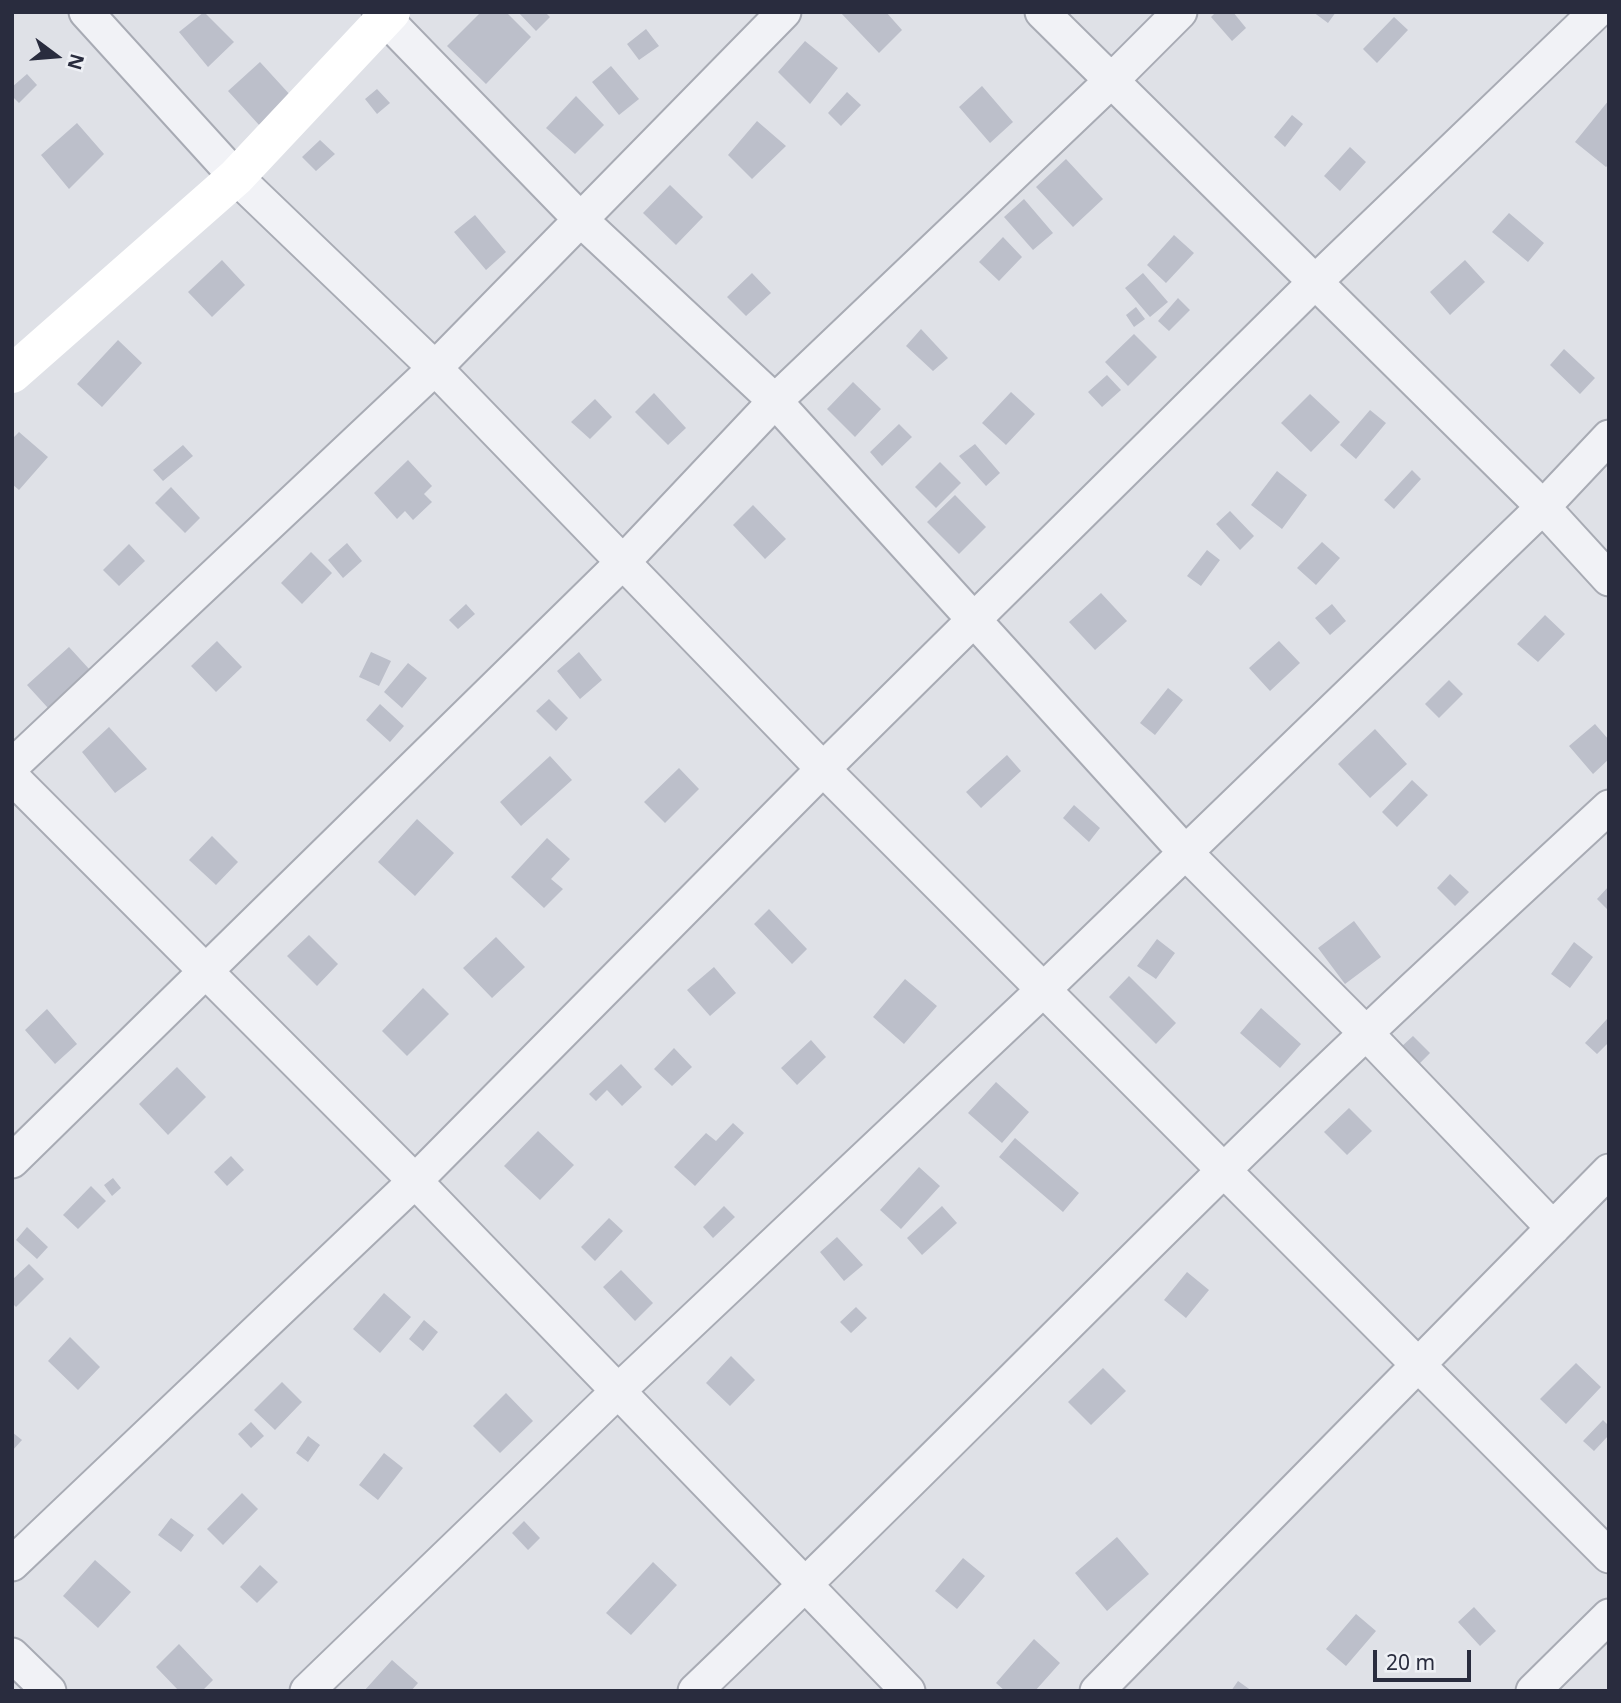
<!DOCTYPE html>
<html>
<head>
<meta charset="utf-8">
<style>
  body { margin:0 }
  #map { position:relative; width:1621px; height:1703px; overflow:hidden; background:#dfe1e7; font-family:"Noto Sans",sans-serif }
  canvas { display:block }
  .frame { position:absolute; inset:0; border:14px solid #292c3e; pointer-events:none }
  .north { position:absolute; left:21px; top:21px; width:70px; height:70px; -webkit-text-stroke:5px #eef0f5; paint-order:stroke; rotate:106deg; font-size:19px; font-weight:700; line-height:28px; text-align:center; color:#292c3e }
  .north::after { content:''; display:block; margin:auto; width:24px; height:32px; background:#292c3e; clip-path:polygon(50% 0,100% 100%,50% 72%,0 100%) }
  .scale { position:absolute; left:1373px; top:1650px; width:98px; height:32px; box-sizing:border-box; border:4px solid #292c3e; border-top:0; padding-left:9px; font-size:21px; line-height:24px; white-space:nowrap; color:#292c3e; -webkit-text-stroke:5px #eef0f5; paint-order:stroke }
</style>
</head>
<body>
<div id="map">
<canvas width="1621" height="1703"></canvas>
<div class="frame"></div>
<div class="north">N</div>
<div class="scale">20 m</div>
</div>
<script>
const g = document.querySelector('canvas').getContext('2d');
g.lineJoin = 'round';
function paint(path, color) { g.fillStyle = color; g.fill(path, 'evenodd'); }
function strokePath(path, color, width, dash) { g.strokeStyle = color; g.lineWidth = width; g.lineCap = dash ? 'butt' : 'round'; g.setLineDash(dash || []); g.stroke(path); }
const building = new Path2D(`
  M204 12 234 42 208 67 179 32Z
  M481 12H506L531 37 486 84 447 46Z
  M518 12H545L550 17 536 31Z
  M840 12H886L902 30 879 53Z
  M1216 12H1233L1246 28 1232 41 1211 17Z
  M1313 12H1336L1328 23Z
  M1394 17 1408 30 1377 63 1363 49Z
  M646 29 659 46 639 60 627 44Z
  M805 41 838 68 810 104 778 72Z
  M260 62 292 97 260 126 228 91Z
  M611 66 639 99 619 115 592 82Z
  M27 74 37 85 19 103 12 96V87Z
  M982 86 1013 122 990 143 959 107Z
  M377 89 390 103 377 114 365 99Z
  M847 92 861 105 841 126 828 113Z
  M576 96 604 125 575 154 546 128Z
  M1609 100V164L1606 167 1575 142Z
  M1292 115 1303 124 1285 147 1274 137Z
  M757 121 786 146 752 179 728 155Z
  M77 123 104 154 69 189 41 155Z
  M320 140 335 154 316 171 302 157Z
  M1350 147 1366 162 1340 191 1324 176Z
  M1066 159 1103 199 1073 227 1036 187Z
  M670 185 703 217 676 245 643 213Z
  M1024 199 1053 233 1033 250 1004 217Z
  M1509 213 1544 243 1528 262 1492 232Z
  M475 215 506 252 486 270 454 232Z
  M1174 235 1194 253 1166 283 1147 265Z
  M1003 237 1022 257 999 281 979 262Z
  M222 260 245 285 212 317 188 292Z
  M1465 260 1485 282 1450 315 1430 292Z
  M752 273 771 293 746 316 727 297Z
  M1143 273 1168 302 1150 317 1125 288Z
  M1178 298 1190 310 1169 331 1158 321Z
  M1136 307 1145 319 1134 327 1126 315Z
  M921 329 948 358 933 371 906 346Z
  M1134 334 1157 357 1128 386 1105 362Z
  M118 340 142 363 102 407 77 384Z
  M1564 349 1595 378 1580 394 1550 365Z
  M1107 375 1121 390 1102 407 1088 392Z
  M853 382 881 409 855 437 827 409Z
  M1011 392 1035 414 1006 445 982 423Z
  M654 393 686 428 668 445 635 412Z
  M1310 394 1340 422 1311 452 1281 423Z
  M595 399 612 417 590 439 571 422Z
  M1370 410 1386 423 1356 459 1340 445Z
  M899 424 912 437 882 466 870 452Z
  M19 432 48 457 19 490 12 484V439Z
  M975 444 1000 473 986 486 959 456Z
  M183 445 193 456 163 481 153 470Z
  M408 460 432 486 424 494 432 502 413 520 405 511 397 519 374 493Z
  M940 462 961 483 936 508 915 487Z
  M1412 470 1421 479 1394 509 1384 500Z
  M1277 471 1307 495 1282 529 1251 505Z
  M171 487 200 518 185 533 155 503Z
  M955 495 986 527 959 554 927 522Z
  M753 505 786 539 765 559 733 525Z
  M1230 511 1254 536 1240 550 1216 524Z
  M1322 542 1340 558 1316 585 1297 568Z
  M347 543 362 561 343 578 328 560Z
  M129 544 145 561 119 586 103 570Z
  M1207 550 1220 560 1201 586 1187 576Z
  M311 552 332 573 302 604 281 583Z
  M1101 593 1127 621 1095 650 1069 622Z
  M466 604 475 614 458 629 449 620Z
  M1332 604 1346 621 1330 635 1315 618Z
  M1545 615 1565 634 1538 662 1517 644Z
  M217 641 242 667 216 692 191 666Z
  M1279 641 1300 663 1270 691 1249 668Z
  M69 647 90 670 48 708 27 685Z
  M371 652 391 661 379 686 359 677Z
  M579 652 602 680 580 699 557 671Z
  M408 663 427 678 402 708 384 692Z
  M1449 680 1463 694 1439 718 1425 704Z
  M1168 688 1183 700 1155 735 1140 723Z
  M549 699 568 718 556 731 536 711Z
  M380 704 404 726 390 742 366 720Z
  M1595 724 1609 740V759L1593 774 1569 746Z
  M109 727 147 769 115 793 82 752Z
  M1375 729 1407 764 1370 798 1338 764Z
  M1007 755 1021 771 981 808 966 792Z
  M550 756 572 780 521 826 500 802Z
  M679 768 699 789 665 823 644 802Z
  M1412 780 1428 795 1397 827 1382 812Z
  M1074 805 1100 828 1089 842 1063 818Z
  M417 819 454 853 415 896 378 862Z
  M212 836 238 862 216 885 189 860Z
  M547 838 570 859 551 879 563 889 544 908 511 877Z
  M1450 874 1469 892 1455 906 1437 888Z
  M1609 886V911L1597 899Z
  M769 909 807 949 792 964 754 924Z
  M1354 921 1381 957 1345 984 1318 948Z
  M309 935 338 964 317 986 287 956Z
  M496 937 525 967 492 998 463 968Z
  M1157 939 1175 953 1156 979 1137 966Z
  M1574 942 1593 957 1570 988 1551 974Z
  M714 967 736 993 710 1016 687 990Z
  M1129 976 1176 1023 1156 1044 1109 997Z
  M905 979 937 1006 904 1044 873 1017Z
  M423 988 449 1014 407 1056 382 1031Z
  M1261 1008 1301 1044 1280 1068 1240 1033Z
  M47 1009 77 1044 55 1064 25 1030Z
  M1607 1019 1609 1042 1597 1054 1585 1043Z
  M1413 1036 1430 1053 1418 1065 1401 1047Z
  M811 1040 826 1057 797 1085 781 1068Z
  M674 1048 692 1067 672 1086 654 1069Z
  M621 1064 642 1087 622 1106 607 1090 596 1101 589 1094Z
  M177 1067 206 1097 168 1135 139 1104Z
  M996 1082 1029 1112 1002 1143 968 1113Z
  M1349 1108 1372 1131 1347 1155 1324 1132Z
  M733 1123 744 1133 695 1186 674 1167 706 1133 716 1141Z
  M538 1131 574 1165 540 1200 504 1166Z
  M1015 1138 1079 1193 1063 1212 999 1157Z
  M231 1156 244 1170 227 1186 214 1172Z
  M919 1167 940 1186 901 1229 880 1210Z
  M113 1178 121 1188 112 1196 104 1185Z
  M91 1186 106 1201 78 1229 63 1215Z
  M724 1206 735 1217 713 1238 703 1227Z
  M942 1206 957 1223 922 1255 907 1238Z
  M609 1218 623 1231 595 1261 581 1247Z
  M27 1227 48 1247 37 1259 16 1240Z
  M837 1237 863 1265 844 1281 820 1252Z
  M29 1264 44 1279 16 1307 12 1303V1280Z
  M621 1270 653 1303 635 1321 603 1287Z
  M1187 1272 1209 1290 1186 1318 1164 1300Z
  M384 1293 411 1317 380 1353 353 1329Z
  M856 1307 867 1318 851 1333 840 1322Z
  M424 1320 438 1332 423 1351 409 1339Z
  M70 1337 100 1367 78 1390 48 1361Z
  M731 1356 755 1380 730 1406 706 1383Z
  M1576 1363 1601 1387 1566 1424 1540 1399Z
  M1103 1368 1126 1391 1091 1425 1068 1402Z
  M282 1382 302 1402 275 1430 254 1410Z
  M506 1393 533 1421 500 1453 473 1426Z
  M1603 1420 1609 1426V1435L1594 1451 1583 1441Z
  M251 1422 264 1436 251 1448 238 1434Z
  M12 1432 22 1440 12 1451Z
  M308 1436 320 1445 308 1462 296 1453Z
  M384 1453 403 1468 378 1500 359 1485Z
  M242 1493 258 1509 223 1545 207 1529Z
  M171 1518 194 1535 181 1552 158 1535Z
  M524 1521 540 1538 528 1550 512 1533Z
  M1117 1537 1149 1574 1107 1611 1075 1573Z
  M963 1558 985 1576 957 1609 935 1591Z
  M95 1560 131 1592 98 1628 63 1596Z
  M653 1562 677 1585 631 1635 606 1613Z
  M260 1565 278 1582 257 1603 240 1587Z
  M1474 1607 1496 1631 1480 1646 1458 1622Z
  M1356 1614 1376 1631 1346 1666 1326 1649Z
  M1034 1639 1060 1663 1035 1691H1005L996 1683Z
  M179 1644 213 1680 202 1691H179L156 1667Z
  M392 1660 418 1683 411 1691H364Z
  M1238 1681 1252 1691H1231Z`);
const street = new Path2D(`
  M86 12 236 177 435 368 823 769 1609 1556
  M379 12 581 220 775 401 1185 852 1366 1033 1553 1228
  M1042 12 1543 507 1609 579
  M12 766 435 368 784 12
  M12 777 415 1181 908 1691
  M12 1161 623 562 775 401 1112 80 1180 12
  M12 1564 415 1181 823 769 1315 282 1596 12
  M12 1655 49 1691
  M307 1691 618 1391 1043 990 1543 507 1609 437
  M695 1691C874 1520 1047 1344 1223 1171 1349 1047 1479 927 1609 807
  M1097 1691 1609 1171
  M1533 1691 1609 1616`);
const secondary = new Path2D(`
  M12 374 236 177 391 12`);
paint(building, '#bcbfca');
strokePath(street, '#a8abb4', 37);
strokePath(street, '#f1f2f6', 33);
strokePath(secondary, '#fff', 38);
</script>
</body>
</html>
